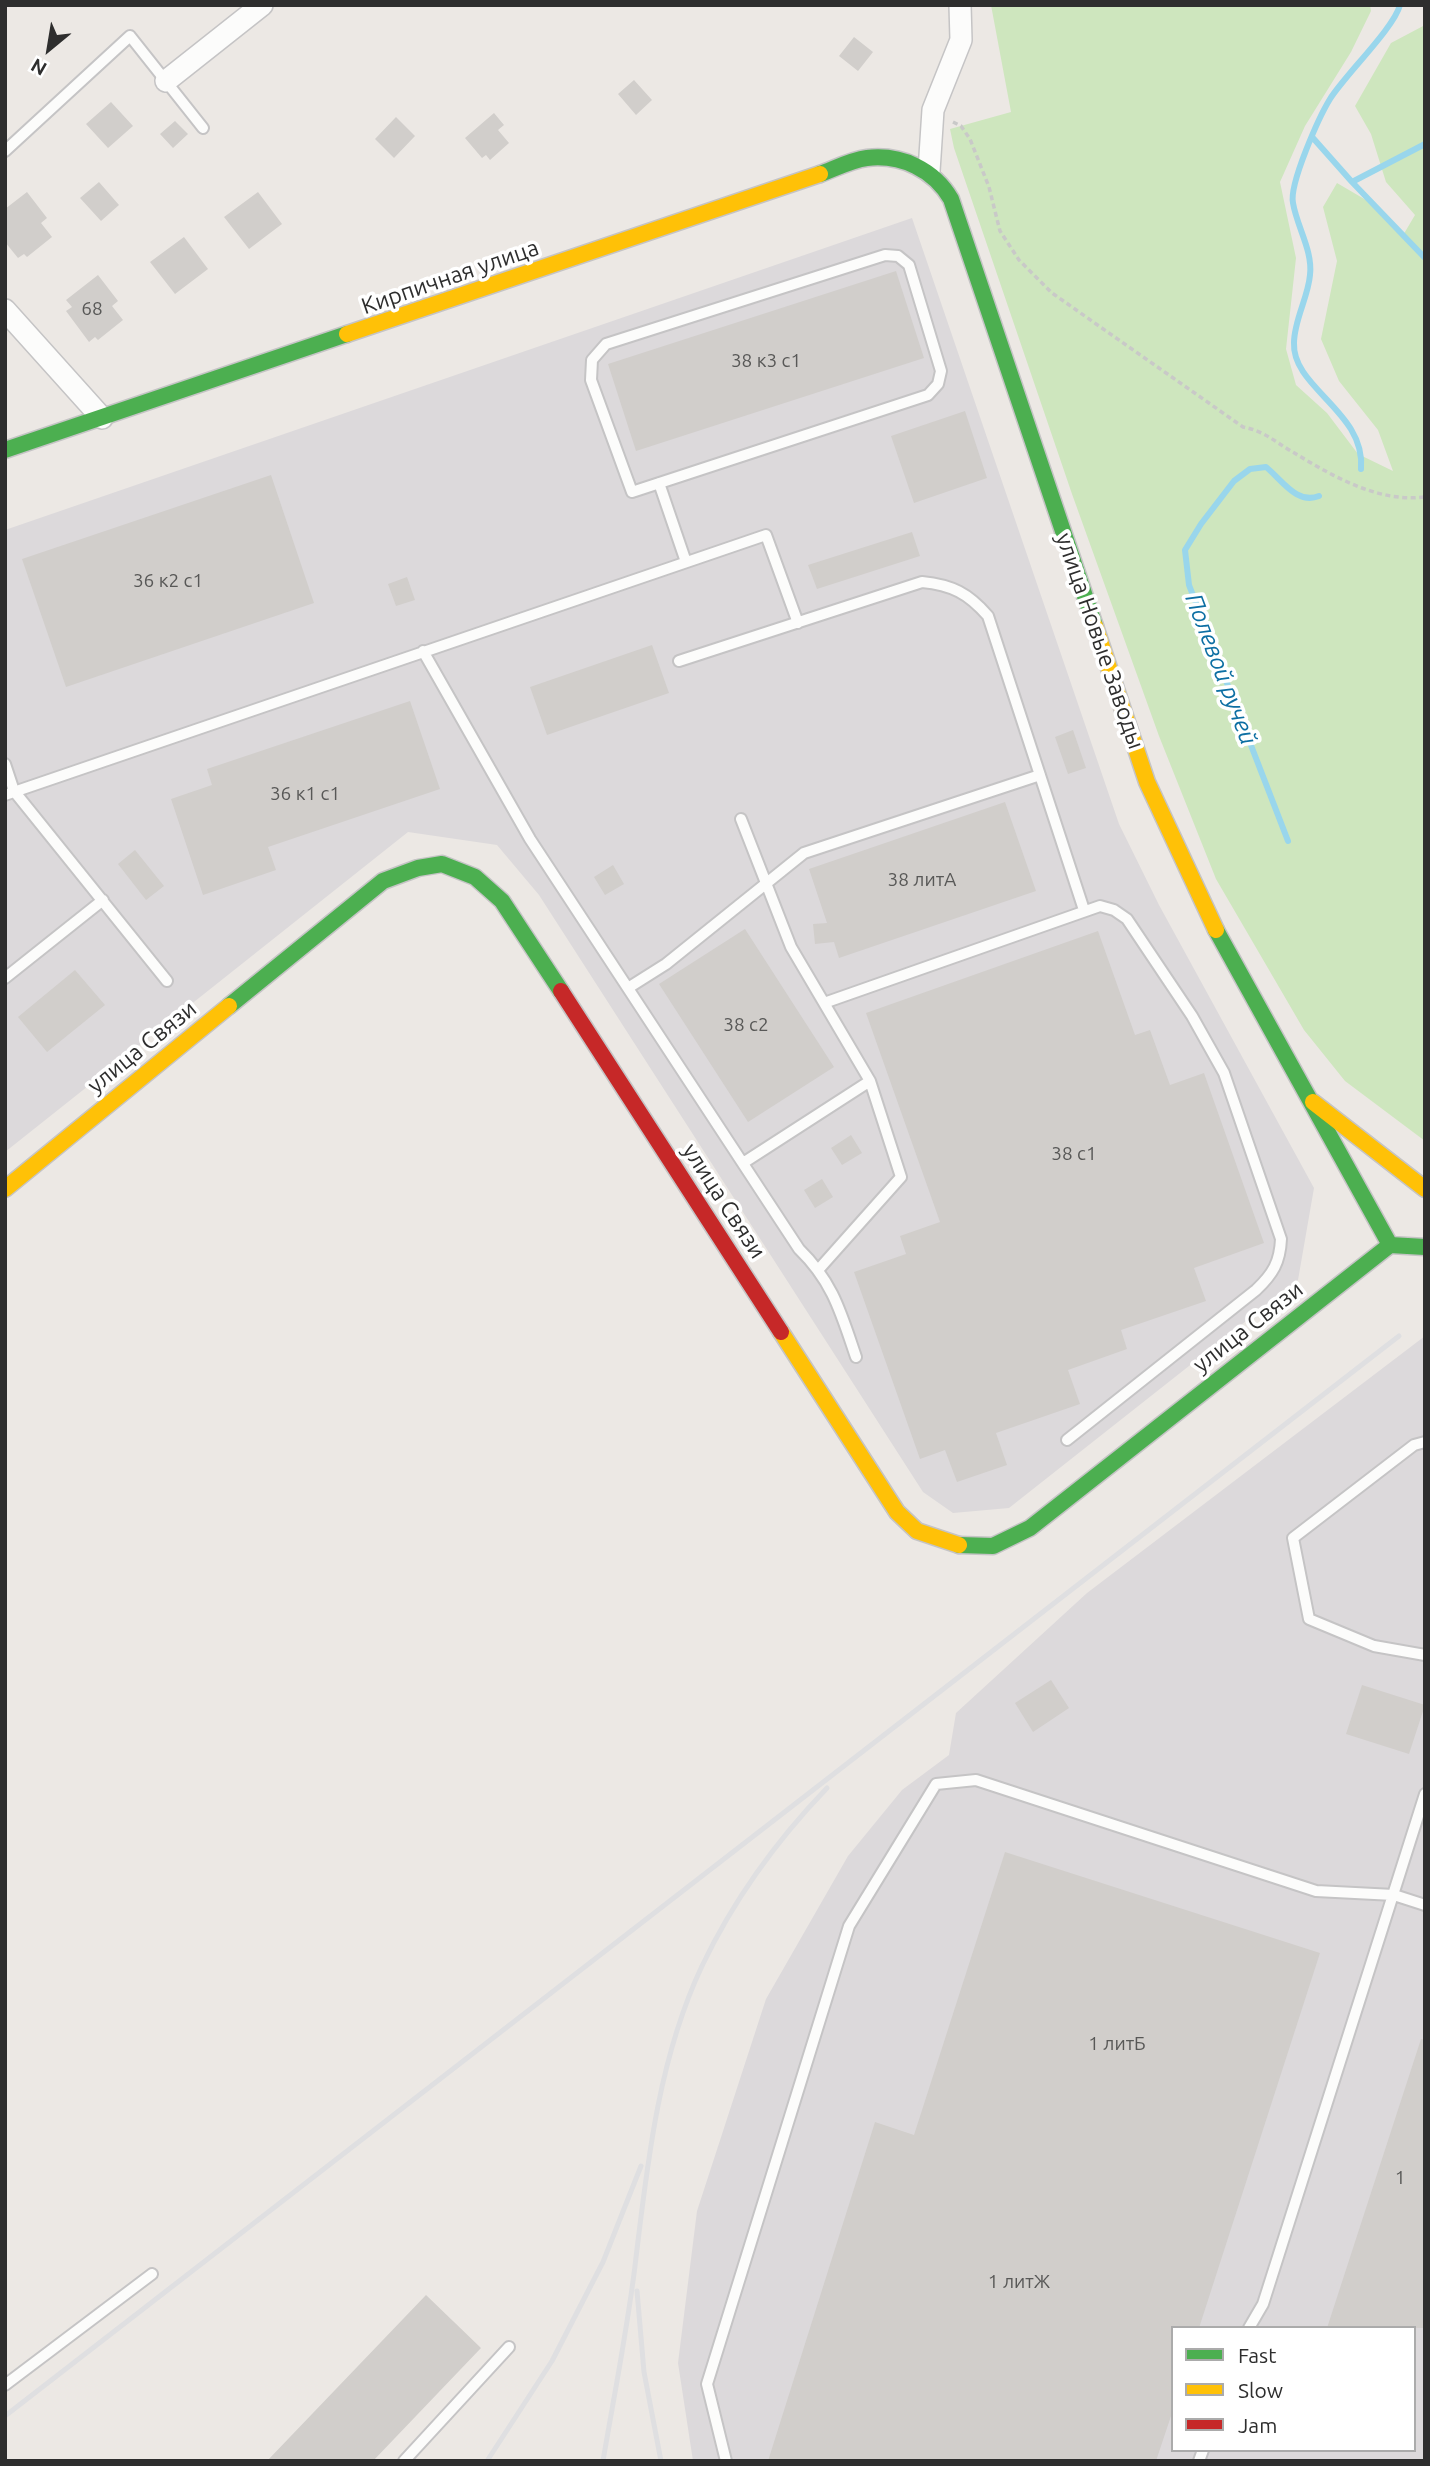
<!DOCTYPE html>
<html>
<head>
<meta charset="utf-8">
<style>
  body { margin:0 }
  #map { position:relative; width:1430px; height:2466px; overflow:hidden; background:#ece8e4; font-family:Ubuntu,sans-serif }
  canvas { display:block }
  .frame { position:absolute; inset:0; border:7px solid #2e2e2e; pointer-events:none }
  .legend { position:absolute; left:1171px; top:2326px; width:245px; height:126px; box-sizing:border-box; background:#fff; border:2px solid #ababab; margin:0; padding:9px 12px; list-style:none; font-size:21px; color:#2e2e2e }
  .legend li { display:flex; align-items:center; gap:14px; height:35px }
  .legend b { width:35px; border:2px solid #ababab }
  .north { position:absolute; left:14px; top:14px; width:70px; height:70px; -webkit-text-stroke:5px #fff; paint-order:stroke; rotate:210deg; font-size:19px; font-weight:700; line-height:28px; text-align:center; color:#2e2e2e }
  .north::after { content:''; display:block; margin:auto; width:24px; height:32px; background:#2e2e2e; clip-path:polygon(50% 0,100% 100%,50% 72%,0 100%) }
</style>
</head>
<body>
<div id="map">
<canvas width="1430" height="2466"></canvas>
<div class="frame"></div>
<ul class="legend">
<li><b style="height:9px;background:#4caf50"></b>Fast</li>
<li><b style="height:9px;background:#ffc107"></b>Slow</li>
<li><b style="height:9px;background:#c62828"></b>Jam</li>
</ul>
<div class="north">N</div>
</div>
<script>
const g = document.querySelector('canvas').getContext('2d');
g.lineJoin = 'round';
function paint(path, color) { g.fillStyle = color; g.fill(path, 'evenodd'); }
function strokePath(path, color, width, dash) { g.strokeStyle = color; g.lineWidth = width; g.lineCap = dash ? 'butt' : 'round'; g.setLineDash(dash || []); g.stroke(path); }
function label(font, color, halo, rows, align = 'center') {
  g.font = font + ' Ubuntu,sans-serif'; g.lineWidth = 7; g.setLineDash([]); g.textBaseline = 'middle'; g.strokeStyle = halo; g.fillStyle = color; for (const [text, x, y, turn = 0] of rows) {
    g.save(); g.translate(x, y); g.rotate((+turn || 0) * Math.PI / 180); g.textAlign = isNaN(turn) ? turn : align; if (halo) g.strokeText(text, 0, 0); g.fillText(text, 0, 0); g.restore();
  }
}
const industrial = new Path2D(`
  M912 218 1119 824 1159 905 1314 1188 1298 1280 1009 1508 953 1513 923 1492 539 895 497 845 408 832 5 1152V530Z
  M1425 1336V2461H693L678 2363 697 2211 766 1999 848 1856 902 1790 949 1755 956 1713 1087 1593ZM1173 2328H1414V2450H1173Z`);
const green = new Path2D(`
  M991 5H1370L1371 11 1351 52 1305 126 1280 182 1296 258 1286 349 1296 385 1327 413 1358 454 1393 471 1378 430 1339 381 1321 339 1337 261 1323 207 1337 183 1366 200 1402 237 1415 215 1386 182 1371 134 1355 106 1391 43 1425 25V1141L1345 1081 1304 1030 1216 879 1159 736 1072 494 954 148 950 129 1011 112Z`);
const stream = new Path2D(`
  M1313 138 1352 182 1425 144
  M1352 182 1425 258
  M1361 469C1366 412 1292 388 1294 343 1294 320 1308 298 1310 275 1313 251 1297 227 1293 203 1289 184 1319 117 1330 99 1345 75 1394 28 1400 5
  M1288 841 1189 585 1185 550 1201 524 1234 481 1250 469 1266 467C1282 480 1297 505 1319 496`);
const building = new Path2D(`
  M854 37 873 52 858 71 839 56Z
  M634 80 652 100 636 115 618 94Z
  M111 102 133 126 108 148 86 124Z
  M494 113 504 125 498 130 509 143 490 160 486 155 482 158 465 138Z
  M396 117 415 136 394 158 375 139Z
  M175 121 188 134 173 148 160 134Z
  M99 182 119 205 101 221 80 198Z
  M27 192 47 218 41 223 52 237 27 257 24 254 18 258 5 242V209Z
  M258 192 282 224 249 249 224 217Z
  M184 237 208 269 175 294 150 262Z
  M896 271 924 358 636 451 608 364Z
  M98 275 118 301 112 306 123 320 98 340 95 337 89 342 66 311 72 307 66 300Z
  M965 411 987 478 914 503 891 436Z
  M271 475 314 603 66 687 22 559Z
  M912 532 920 556 817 589 808 565Z
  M407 577 415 600 396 606 388 584Z
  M652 645 669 693 547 735 530 687Z
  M410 701 440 789 268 847 276 870 203 895 171 799 212 785 207 769Z
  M1073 730 1086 768 1068 774 1055 737Z
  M1005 802 1036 891 839 958 834 942 815 944 813 924 827 923 809 869Z
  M135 850 164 886 146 900 118 864Z
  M613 865 624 884 605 895 594 877Z
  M745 929 834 1067 748 1122 659 984Z
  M1098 931 1135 1035 1150 1030 1170 1085 1204 1073 1264 1243 1194 1268 1206 1301 1121 1330 1127 1349 1068 1370 1080 1404 996 1433 1007 1465 957 1482 945 1450 920 1459 854 1272 906 1254 900 1236 940 1222 866 1013Z
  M75 970 105 1005 47 1052 18 1017Z
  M851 1135 862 1153 842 1165 831 1148Z
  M822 1179 833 1197 815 1208 804 1190Z
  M1051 1680 1069 1708 1033 1732 1015 1703Z
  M1362 1685 1425 1705 1409 1754 1346 1734Z
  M1005 1852 1320 1953 1199 2328H1173V2410L1156 2461H768L875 2122 914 2135Z
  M1421 2039 1425 2040V2328H1327Z
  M426 2295 481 2348 373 2461H267Z`);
const path = new Path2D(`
  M953 122 961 126 970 139 989 187 1000 231 1019 260 1052 293 1243 427C1264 431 1274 441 1291 451 1331 475 1377 503 1425 497`);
const lane = new Path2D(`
  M5 151 130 36 203 128
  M885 255 898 256 909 265 941 371 938 384 928 395 632 492 591 380 592 360 606 344Z
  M659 483 686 562
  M423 651 530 839 799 1249C833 1282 841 1313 856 1357
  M679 661 922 582C952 585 968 593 988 616L1084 910
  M5 764 14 791 167 981
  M5 795 766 535 798 623
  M741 819 791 947 870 1081 901 1177 819 1269
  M5 978 103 900
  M628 988 666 964 804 853 1040 775
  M824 1003 1100 906 1114 910 1127 919 1192 1016 1224 1073 1281 1239C1280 1262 1273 1274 1256 1290L1067 1440
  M743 1163 870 1081
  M1425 1442 1414 1445 1293 1538 1309 1619 1374 1646 1425 1655
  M1249 2328 1263 2304 1425 1794
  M5 2385 152 2274
  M404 2461 509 2347
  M726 2461 707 2384 849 1926 936 1784 976 1780 1316 1891 1394 1895 1425 1905
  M1199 2461 1203 2450`);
const street = new Path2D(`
  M166 81 262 5
  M929 171 933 110 961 40 960 5
  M5 310 102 418`);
const fast = new Path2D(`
  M820 174C834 169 851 160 867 158 902 154 934 170 951 199L1095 626
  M5 450 347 334
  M1216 930 1390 1245
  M229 1006 383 881 418 868 442 864 475 877 502 901 561 991
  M959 1545 993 1546 1030 1528 1390 1245 1425 1247`);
const slow = new Path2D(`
  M347 334 820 174
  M1095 626 1147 782 1216 930
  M1313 1102 1425 1189
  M5 1189 229 1006
  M781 1332 897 1512 917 1531 959 1545`);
const jam = new Path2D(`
  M561 991 781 1332`);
const rail = new Path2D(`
  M637 2291 644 2372 661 2461
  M5 2416 1399 1336
  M487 2461 552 2361 603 2262 641 2166
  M603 2461C614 2396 627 2331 635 2266 647 2166 658 2059 702 1966 733 1901 777 1840 827 1788`);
const numberNames = [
  ["68",92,309],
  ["38 к3 с1",766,361],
  ["36 к2 с1",168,581],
  ["36 к1 с1",305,794],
  ["38 литА",922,880],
  ["38 с2",746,1025],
  ["38 с1",1074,1154],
  ["1 литБ",1117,2044],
  ["1",1400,2178],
  ["1 литЖ",1019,2282]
];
const streetNames = [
  ["Кирпичная улица",450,277,-19],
  ["улица Новые Заводы",1100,641,71],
  ["улица Связи",142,1047,-39],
  ["улица Связи",724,1201,57],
  ["улица Связи",1248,1327,-38]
];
const waterNames = [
  ["Полевой ручей",1221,669,69]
];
paint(industrial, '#dcd9db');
paint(green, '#cee6be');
strokePath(stream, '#99d6ec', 6);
paint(building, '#d1cecb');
strokePath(lane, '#c5c4c5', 14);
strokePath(street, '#c5c4c5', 24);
strokePath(fast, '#c5c4c5', 19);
strokePath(slow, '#c5c4c5', 19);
strokePath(jam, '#c5c4c5', 19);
strokePath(path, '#c9c9c8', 3.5, [5, 3.5]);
strokePath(lane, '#fcfcfb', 10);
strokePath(street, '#fcfcfb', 21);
strokePath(fast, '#4caf50', 16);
strokePath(slow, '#ffc107', 16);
strokePath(jam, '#c62828', 16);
strokePath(rail, '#dfdfe1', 5);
label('19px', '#585857', null, numberNames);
label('23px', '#2e2e2e', '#fff', streetNames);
label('italic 24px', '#0d6fa3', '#fff', waterNames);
</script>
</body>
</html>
